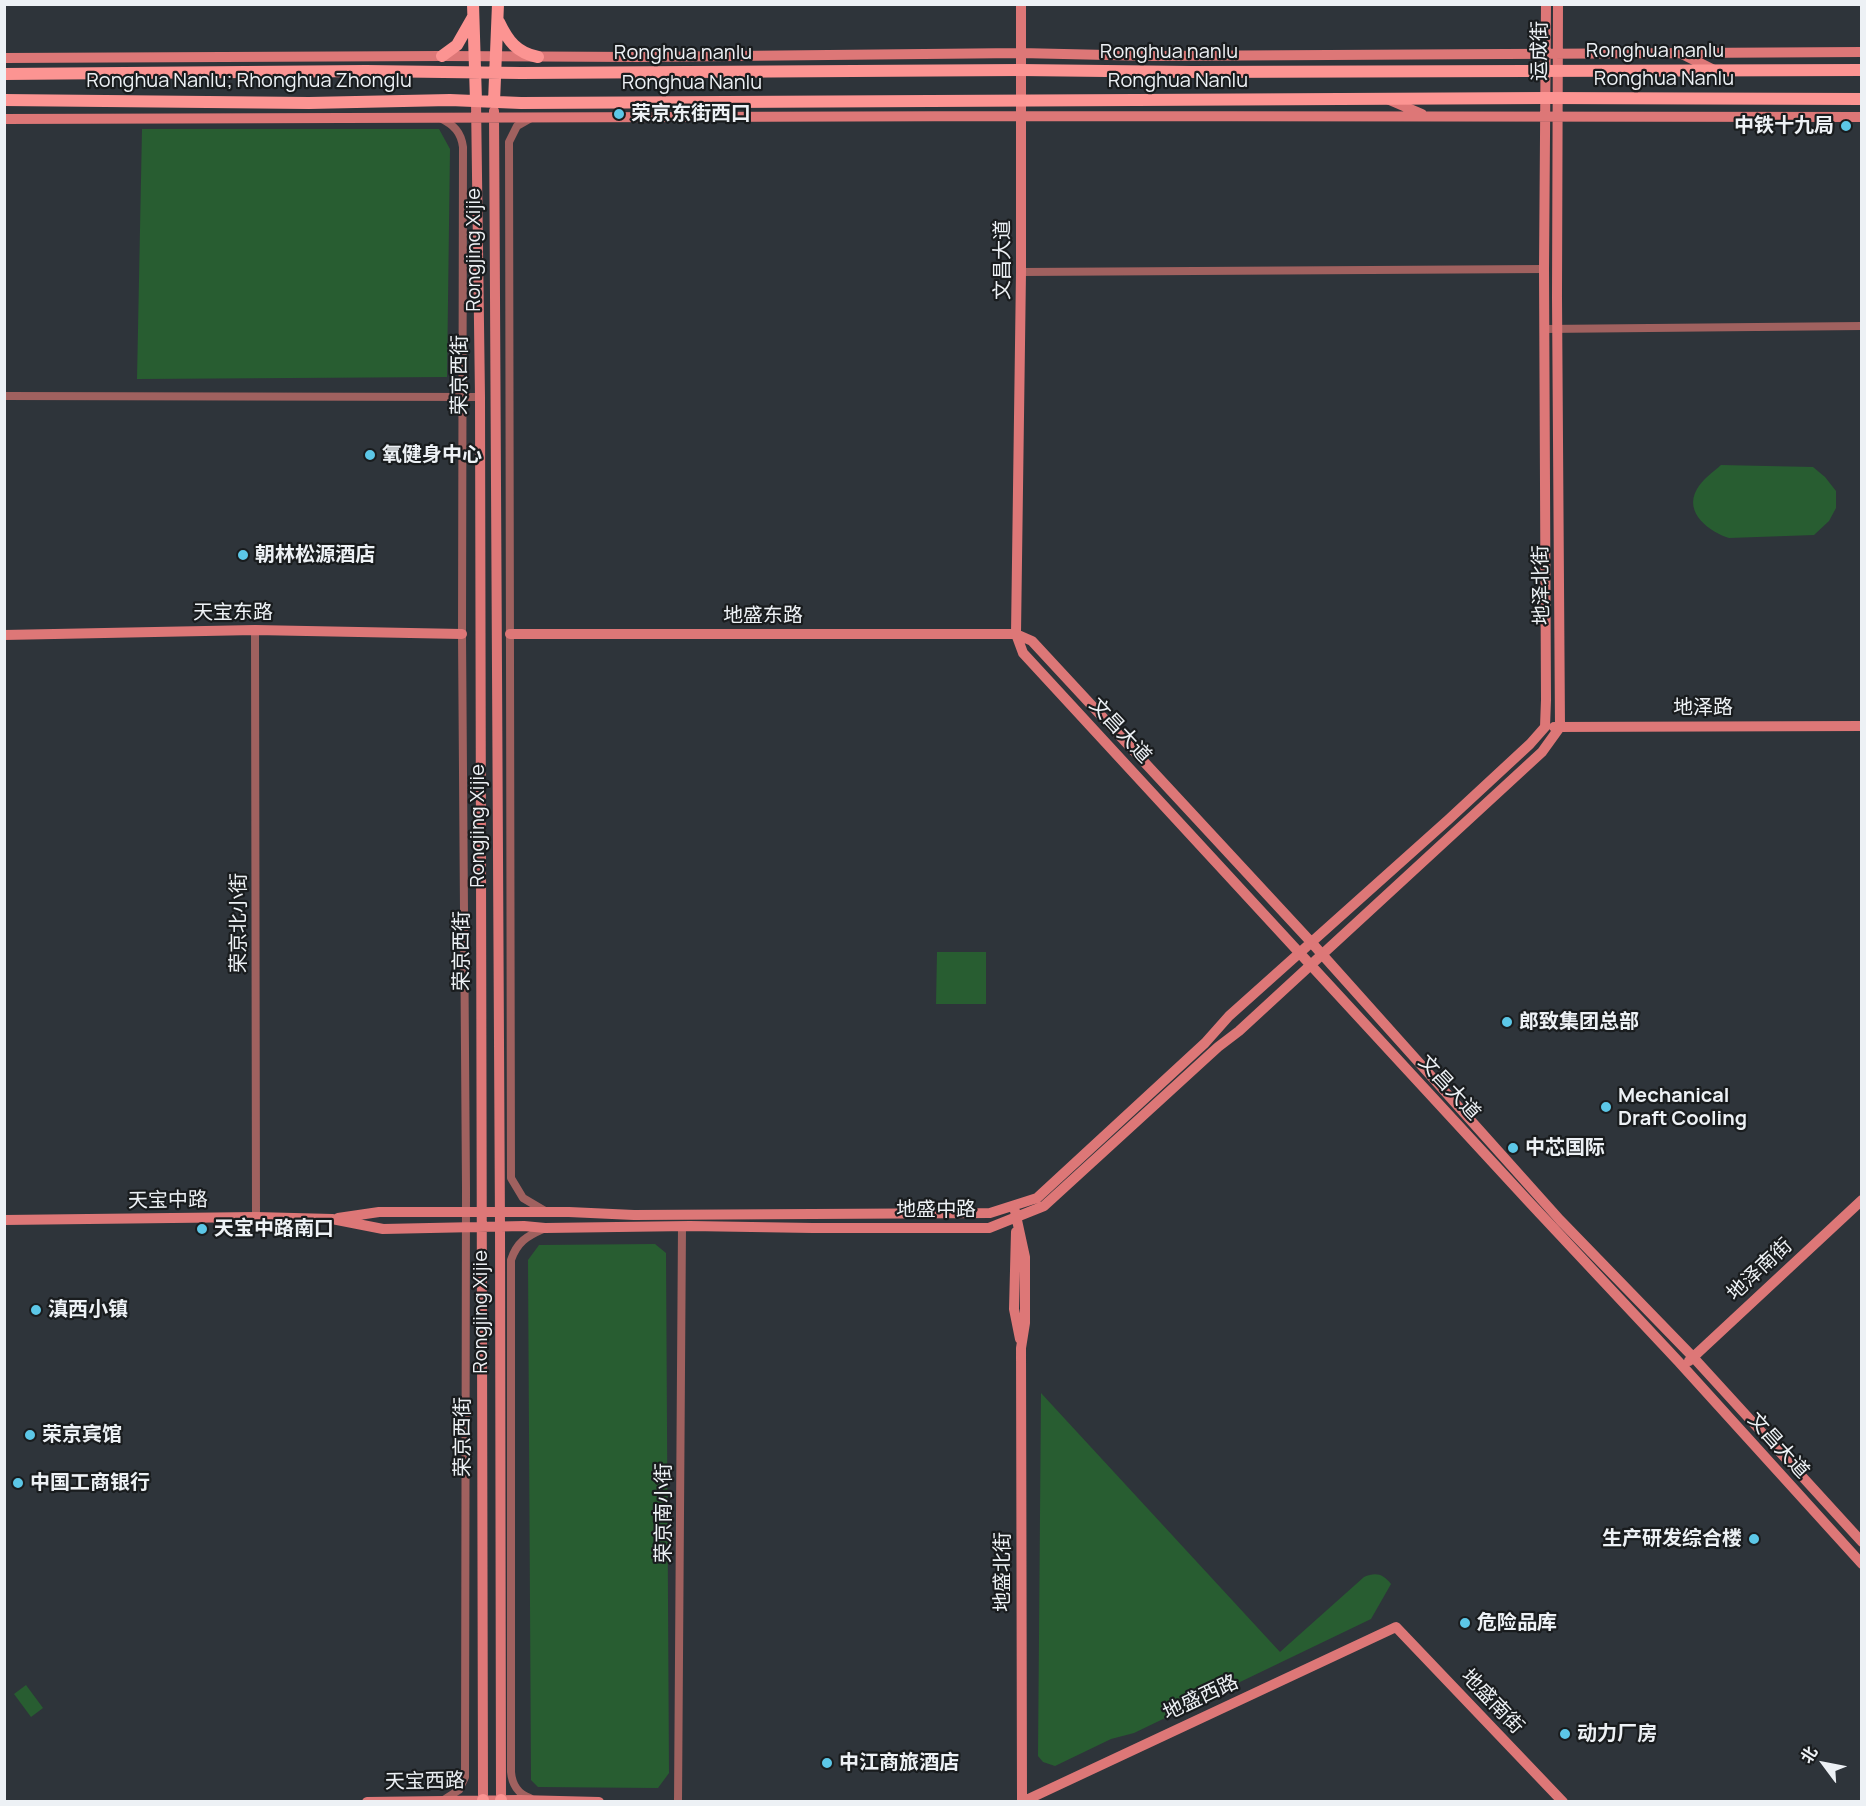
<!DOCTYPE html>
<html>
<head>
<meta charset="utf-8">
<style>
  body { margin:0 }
  #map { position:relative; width:1866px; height:1806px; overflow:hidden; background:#2e343a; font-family:Manrope,"Noto Sans SC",sans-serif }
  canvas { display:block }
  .frame { position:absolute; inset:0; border:6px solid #edf1f5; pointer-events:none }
  .north { position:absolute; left:1794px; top:1734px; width:60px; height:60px; -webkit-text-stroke:4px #191c1e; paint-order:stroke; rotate:302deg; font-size:16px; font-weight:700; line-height:24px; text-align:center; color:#edf1f5 }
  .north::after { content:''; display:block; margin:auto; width:21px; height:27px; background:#edf1f5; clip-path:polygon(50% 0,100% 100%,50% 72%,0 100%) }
</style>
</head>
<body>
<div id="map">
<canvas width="1866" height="1806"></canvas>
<div class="frame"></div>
<div class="north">北</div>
</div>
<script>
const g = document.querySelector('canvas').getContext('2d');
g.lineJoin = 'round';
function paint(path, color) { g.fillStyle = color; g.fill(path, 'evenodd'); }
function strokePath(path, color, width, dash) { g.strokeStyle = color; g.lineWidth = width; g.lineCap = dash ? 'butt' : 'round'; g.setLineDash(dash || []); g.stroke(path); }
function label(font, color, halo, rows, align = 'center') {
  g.font = font + ' Manrope,"Noto Sans SC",sans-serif'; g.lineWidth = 4.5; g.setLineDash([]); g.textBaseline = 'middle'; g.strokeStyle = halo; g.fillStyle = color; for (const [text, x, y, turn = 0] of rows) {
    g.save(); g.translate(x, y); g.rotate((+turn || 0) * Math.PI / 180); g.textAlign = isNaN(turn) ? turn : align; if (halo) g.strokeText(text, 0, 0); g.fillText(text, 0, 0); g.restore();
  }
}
const green = new Path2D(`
  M142 129H439L450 149 447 377 137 379Z
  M1721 465 1813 467 1825 477 1836 491V508L1829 521 1814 535 1729 538C1710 532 1683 513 1697 489 1702 480 1713 472 1721 465Z
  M937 952H986V1004H936Z
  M655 1244 666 1253 669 1773 658 1788 538 1787 531 1780 528 1260 539 1245Z
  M1041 1393 1280 1652 1364 1577C1376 1572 1383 1574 1391 1584L1371 1619 1134 1733 1111 1739 1055 1766 1043 1762 1038 1756Z
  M26 1685 43 1708 31 1717 14 1694Z`);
const street = new Path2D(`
  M440 118C454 125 461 132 463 147L462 634 466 1188 465 1777 459 1790 445 1799
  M531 118 517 126 509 142 511 1178 523 1198 545 1211
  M1021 272 1544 269
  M1544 329 1862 326
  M4 396 480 397
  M255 630 256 1217
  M530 1798C518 1794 512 1784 511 1772V1260C517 1242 527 1236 543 1229
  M678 1802 682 1226`);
const secondary = new Path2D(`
  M1021 4V272L1016 634 1023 653 1531 1204 1678 1361 1862 1564
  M1682 54 1714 70
  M4 58 442 56 637 57 1020 53 1151 56 1862 52
  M1387 99 1422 114
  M476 101 480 397 483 1800
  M494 111 500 1227 501 1800
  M4 119 1020 116 1862 117
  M510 634H1016L1032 641 1311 942 1560 1220 1693 1357 1862 1542
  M4 635 255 630 462 634
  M1554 727 1862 726
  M1015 1211 1025 1257V1323L1021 1348 1022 1802
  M338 1218 379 1212H569L634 1215 990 1213 1037 1198 1205 1043 1229 1016 1448 820 1530 744 1545 727 1546 700 1544 269 1546 4
  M4 1220 256 1217 332 1219 383 1229 524 1226 545 1228 690 1226 813 1228H989L1044 1206 1218 1047 1239 1031 1542 752 1560 727 1557 297 1558 4
  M1016 1232 1014 1309 1020 1339
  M1689 1361 1862 1200
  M367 1802 520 1800 599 1802
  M1022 1802 1396 1627 1563 1802`);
const primary = new Path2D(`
  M473 4 476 101
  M499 22C508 41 517 53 538 57
  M442 56 457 45 473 17
  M4 74 366 71 521 73 1020 70 1192 72 1862 70
  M4 100 309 103 450 100 521 103 1545 98 1862 99
  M494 102 498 4
  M483 1800V1802
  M501 1800V1802`);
const markers = [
  [619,114,6,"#5cc7e7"],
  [1846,126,6,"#5cc7e7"],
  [370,455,6,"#5cc7e7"],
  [243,555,6,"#5cc7e7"],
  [1507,1022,6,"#5cc7e7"],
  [1606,1107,6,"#5cc7e7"],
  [1513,1148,6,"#5cc7e7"],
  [202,1229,6,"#5cc7e7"],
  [36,1310,6,"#5cc7e7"],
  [30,1435,6,"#5cc7e7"],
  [18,1483,6,"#5cc7e7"],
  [1754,1539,6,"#5cc7e7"],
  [1465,1623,6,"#5cc7e7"],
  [1565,1734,6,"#5cc7e7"],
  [827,1763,6,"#5cc7e7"]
];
const streetNames = [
  ["运成街",1540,51,-90],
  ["Ronghua nanlu",1655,51],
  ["Ronghua nanlu",1169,52],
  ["Ronghua nanlu",683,53],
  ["Ronghua Nanlu",1664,79],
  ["Ronghua Nanlu; Rhonghua Zhonglu",249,81],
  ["Ronghua Nanlu",1178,81],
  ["Ronghua Nanlu",692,83],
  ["Rongjing Xijie",474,250,-90],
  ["文昌大道",1003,260,-90],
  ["荣京西街",460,375,-90],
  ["地泽北街",1542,585,-91],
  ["天宝东路",233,613],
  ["地盛东路",763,616],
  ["地泽路",1703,708],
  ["文昌大道",1120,731,47],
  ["Rongjing Xijie",478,826,-90],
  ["荣京北小街",239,923,-90],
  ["荣京西街",462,951,-90],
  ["文昌大道",1449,1088,47],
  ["天宝中路",168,1201,-1],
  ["地盛中路",936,1210],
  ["地泽南街",1760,1270,-43],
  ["Rongjing Xijie",481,1312,-90],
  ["荣京西街",463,1437,-90],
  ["文昌大道",1778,1446,48],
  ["荣京南小街",664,1513,-90],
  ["地盛北街",1003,1572,-90],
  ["地盛西路",1201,1698,-25],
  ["地盛南街",1492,1702,46],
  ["天宝西路",425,1782,-1]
];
const poiNames = [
  ["荣京东街西口",631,114],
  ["中铁十九局",1834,126,"right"],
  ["氧健身中心",382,455],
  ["朝林松源酒店",255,555],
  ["郎致集团总部",1519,1022],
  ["Mechanical",1618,1096],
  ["Draft Cooling",1618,1119],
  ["中芯国际",1525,1148],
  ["天宝中路南口",214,1229],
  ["滇西小镇",48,1310],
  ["荣京宾馆",42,1435],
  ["中国工商银行",30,1483],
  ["生产研发综合楼",1742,1539,"right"],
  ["危险品库",1477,1623],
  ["动力厂房",1577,1734],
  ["中江商旅酒店",839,1763]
];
paint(green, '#285d31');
strokePath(street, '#a0615f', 8);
strokePath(secondary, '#d77', 10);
strokePath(primary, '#fc9492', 12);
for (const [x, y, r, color] of markers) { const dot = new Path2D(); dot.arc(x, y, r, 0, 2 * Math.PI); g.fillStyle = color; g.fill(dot); strokePath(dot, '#191c1e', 2); }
label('20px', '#edf1f5', '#191c1e', streetNames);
label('bold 20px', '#edf1f5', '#191c1e', poiNames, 'left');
</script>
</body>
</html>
